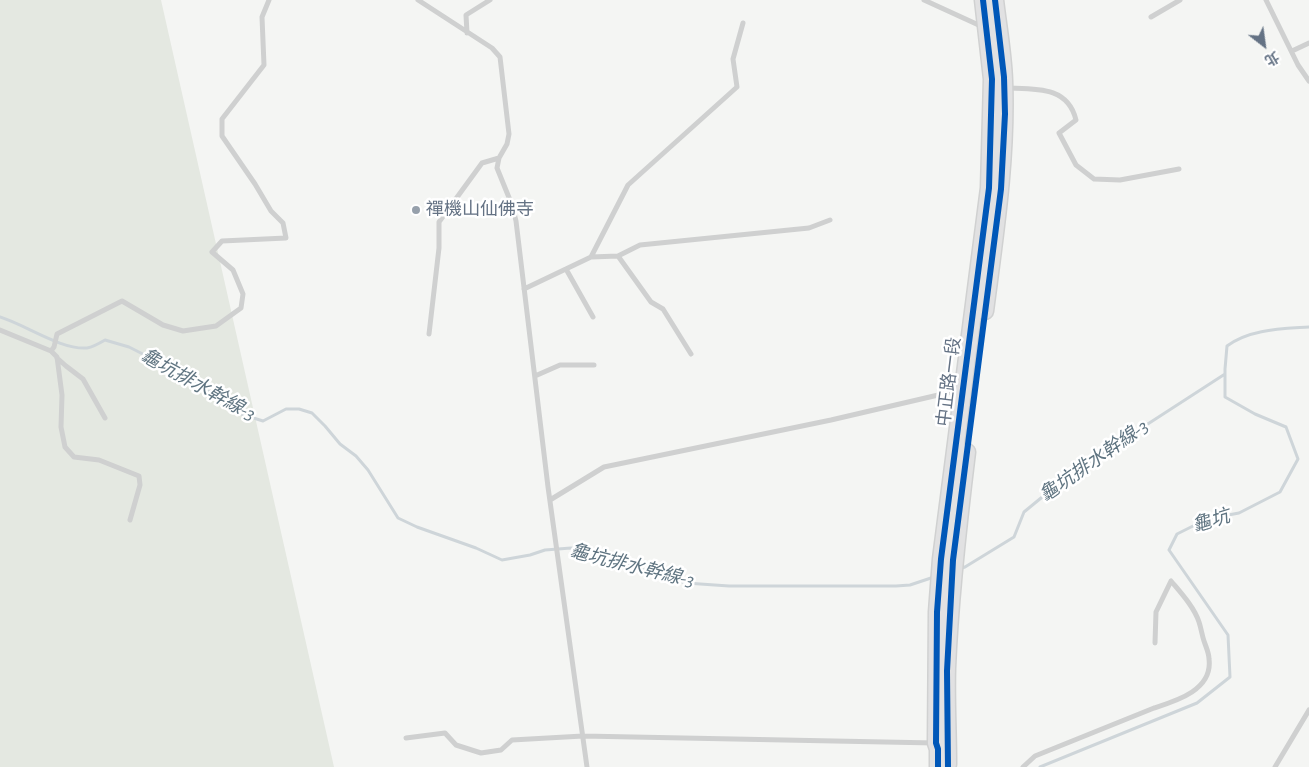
<!DOCTYPE html>
<html>
<head>
<meta charset="utf-8">
<style>
  body { margin:0 }
  #map { position:relative; width:1309px; height:767px; overflow:hidden; background:#f4f5f3; font-family:"Alegreya Sans","Noto Sans TC",sans-serif }
  canvas { display:block }
  .north { position:absolute; left:1239px; top:20px; width:50px; height:50px; -webkit-text-stroke:4px #fff; paint-order:stroke; rotate:150deg; font-size:14px; font-weight:700; line-height:20px; text-align:center; color:#647284 }
  .north::after { content:''; display:block; margin:auto; width:18px; height:22px; background:#647284; clip-path:polygon(50% 0,100% 100%,50% 72%,0 100%) }
</style>
</head>
<body>
<div id="map">
<canvas width="1309" height="767"></canvas>
<div class="north">北</div>
</div>
<script>
const g = document.querySelector('canvas').getContext('2d');
g.lineJoin = 'round';
function paint(path, color) { g.fillStyle = color; g.fill(path, 'evenodd'); }
function strokePath(path, color, width, dash) { g.strokeStyle = color; g.lineWidth = width; g.lineCap = dash ? 'butt' : 'round'; g.setLineDash(dash || []); g.stroke(path); }
function label(font, color, halo, rows, align = 'center') {
  g.font = font + ' "Alegreya Sans","Noto Sans TC",sans-serif'; g.lineWidth = 5; g.setLineDash([]); g.textBaseline = 'middle'; g.strokeStyle = halo; g.fillStyle = color; for (const [text, x, y, turn = 0] of rows) {
    g.save(); g.translate(x, y); g.rotate((+turn || 0) * Math.PI / 180); g.textAlign = isNaN(turn) ? turn : align; if (halo) g.strokeText(text, 0, 0); g.fillText(text, 0, 0); g.restore();
  }
}
const green = new Path2D(`
  M0 0H161L334 767H0Z`);
const stream = new Path2D(`
  M0 317C26 325 61 350 87 348 93 347 100 343 105 340L129 347 188 377 241 414 263 421 286 409H299L312 413 325 426 340 444 356 456 368 470 398 518 417 527 476 548 502 560 530 555 545 550 571 548 686 583 729 586H896L910 585 934 577
  M959 569 965 567 1014 537 1024 512 1069 475 1225 374
  M1040 767 1197 703 1230 677 1228 635 1169 550 1177 534 1207 519 1239 513 1280 492 1298 459 1286 427 1255 414 1225 397V369L1227 346C1250 329 1281 329 1309 327`);
const lane = new Path2D(`
  M418 0 492 48 500 57 509 134 507 144 499 158 497 168 512 205 516 221 548 487 587 767
  M924 0 983 27
  M1266 0 1298 65 1309 81
  M1151 17 1180 0
  M467 33 466 15 490 0
  M1292 51 1309 43
  M1007 88C1036 89 1068 86 1076 120L1059 133 1076 165 1094 179 1120 180 1179 169
  M618 256 651 302 663 309 691 354
  M591 257 618 256 640 245 809 228 830 220
  M566 269 593 317
  M524 289 591 257 628 185 737 87 733 59 743 23
  M0 330 51 351 54 347 57 334 122 301 163 325 183 331 216 326 241 308 243 294 233 270 212 252 222 241 286 238 283 223 271 211 255 184 222 136V119L264 65 262 17 269 0
  M429 334 439 248V222L482 163 499 158
  M51 351 57 357 62 395 61 427 65 447 74 457 99 460 139 476 140 485 130 520
  M57 358 66 366 83 379 105 418
  M535 376 560 365H594
  M550 500 604 467 831 420 964 389 974 390
  M406 738 445 733 456 745 481 753 501 750 512 740 583 736 935 743
  M1023 767 1035 756 1154 708C1176 701 1213 690 1209 659 1209 653 1206 647 1204 641 1202 635 1201 628 1199 622 1194 607 1181 593 1171 581L1156 612 1155 643
  M1275 767 1309 710`);
const primary = new Path2D(`
  M985 311C995 234 1007 158 1004 80 1003 53 998 26 995 0
  M948 764C948 732 946 700 947 668 950 595 958 525 967 452
  M938 767V749L936 743 937 612 941 559 989 188 992 79 983 0`);
const cycleway = new Path2D(`
  M938 767V749L936 743 937 612 941 559 989 188 992 79 983 0
  M948 767 947 671 953 560 1001 189 1005 114 1004 77 995 0`);
const markers = [
  [416,210,5,"#96a0ab"]
];
const poiNames = [
  ["禪機山仙佛寺",426,210]
];
const streetNames = [
  ["中正路一段",949,382,-83]
];
const waterNames = [
  ["龜坑排水幹線-3",198,385,29],
  ["龜坑排水幹線-3",1094,461,-35],
  ["龜坑",1211,521,-17],
  ["龜坑排水幹線-3",632,566,14]
];
paint(green, '#e4e8e1');
strokePath(stream, '#ced5d9', 3);
strokePath(primary, '#d0d1d1', 19);
strokePath(lane, '#cfd0d0', 5);
strokePath(primary, '#e1e1e2', 16);
strokePath(cycleway, '#0057b8', 6);
for (const [x, y, r, color] of markers) { const dot = new Path2D(); dot.arc(x, y, r, 0, 2 * Math.PI); g.fillStyle = color; g.fill(dot); strokePath(dot, '#fff', 2); }
label('18px', '#647284', '#fff', poiNames, 'left');
label('18px', '#647284', '#fff', streetNames);
label('italic 19px', '#5f7481', '#fff', waterNames);
</script>
</body>
</html>
